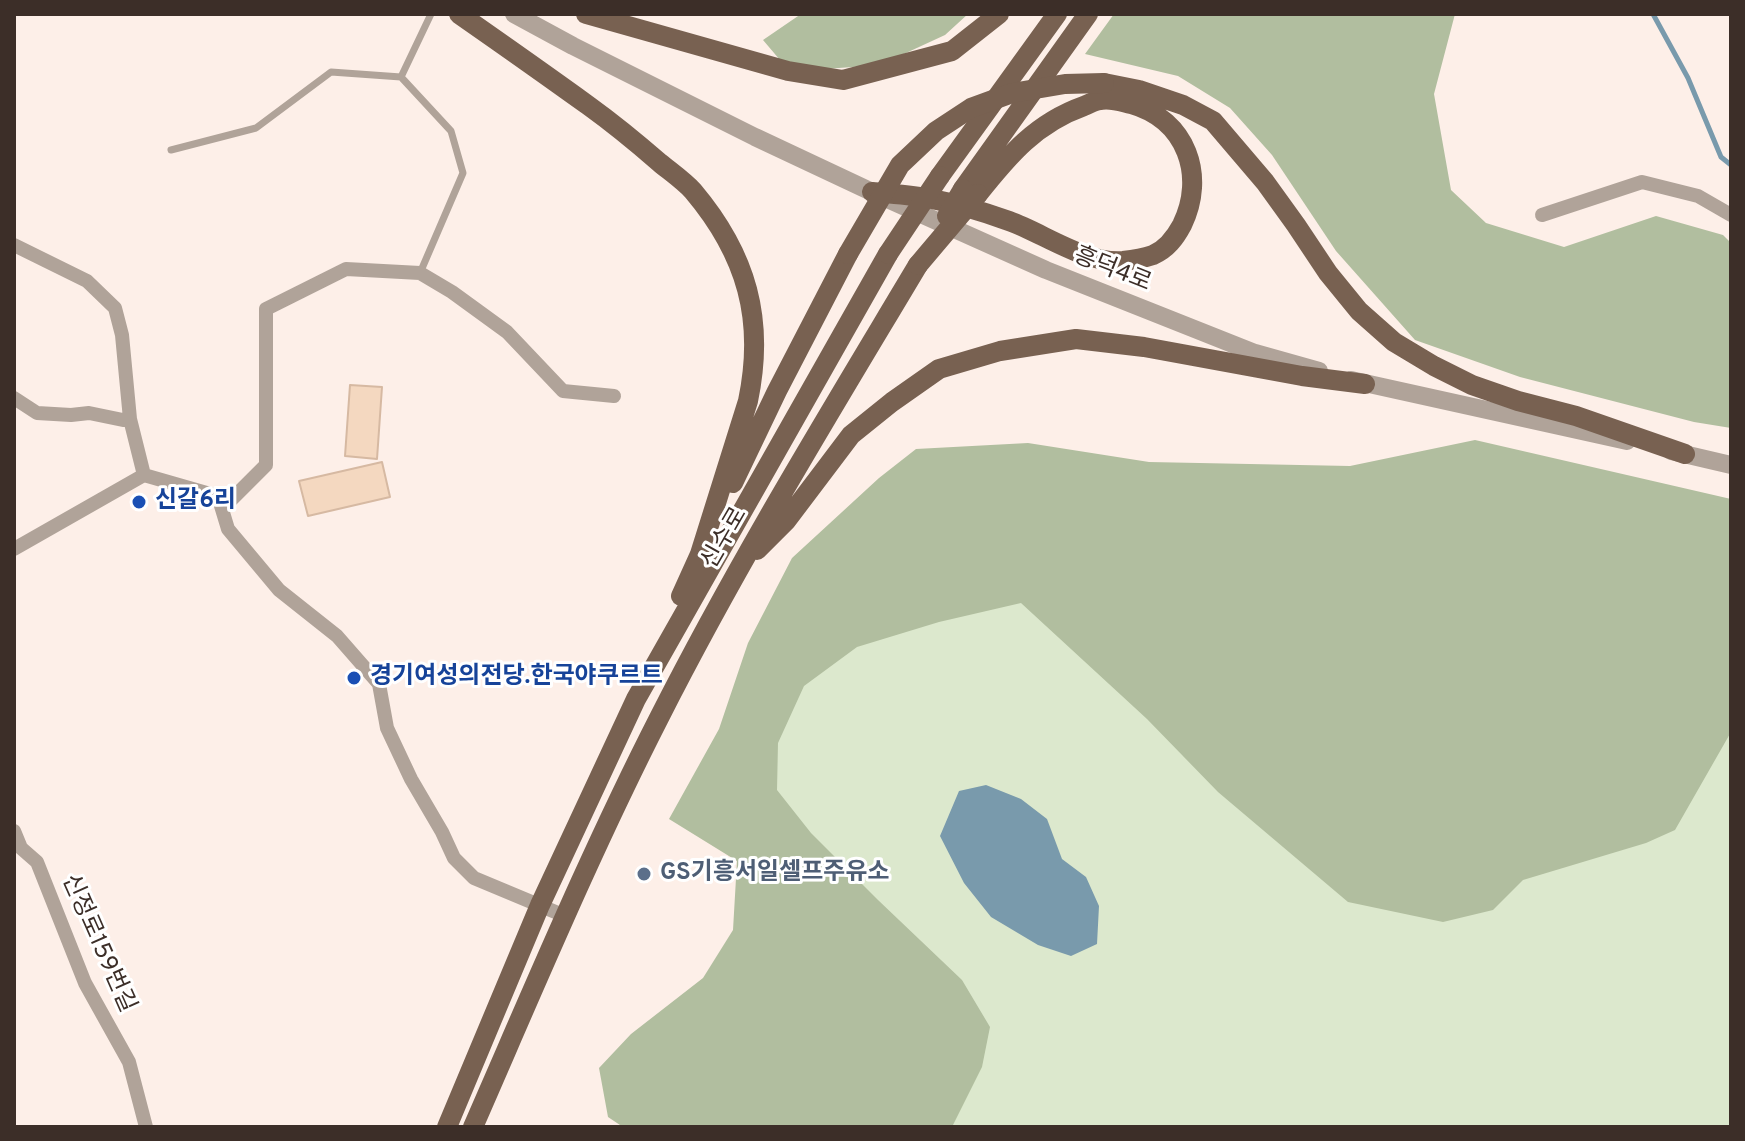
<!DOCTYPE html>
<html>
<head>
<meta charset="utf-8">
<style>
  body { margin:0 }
  #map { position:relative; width:1745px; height:1141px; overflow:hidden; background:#fdefe8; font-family:Overpass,sans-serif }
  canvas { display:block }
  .frame { position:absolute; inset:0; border:16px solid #3c2e28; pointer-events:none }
</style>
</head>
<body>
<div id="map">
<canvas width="1745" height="1141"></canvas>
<div class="frame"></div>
</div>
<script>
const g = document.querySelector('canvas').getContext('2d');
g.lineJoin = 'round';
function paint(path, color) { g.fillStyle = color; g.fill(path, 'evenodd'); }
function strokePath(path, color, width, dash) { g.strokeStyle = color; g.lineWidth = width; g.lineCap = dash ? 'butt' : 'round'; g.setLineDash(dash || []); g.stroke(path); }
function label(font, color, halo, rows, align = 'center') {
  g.font = font + ' Overpass,"Noto Sans KR",sans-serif'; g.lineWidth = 6; g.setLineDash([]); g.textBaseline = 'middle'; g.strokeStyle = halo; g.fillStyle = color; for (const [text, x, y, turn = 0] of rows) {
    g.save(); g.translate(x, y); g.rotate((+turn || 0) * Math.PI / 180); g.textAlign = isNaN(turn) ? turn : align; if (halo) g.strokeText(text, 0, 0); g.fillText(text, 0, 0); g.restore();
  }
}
const green = new Path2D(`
  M958 579 1731 687V1127H909L791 898 750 709Z`);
const forest = new Path2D(`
  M801 14H968L945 35 880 65 825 69 780 60 763 40Z
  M1114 14H1455L1434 94 1451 190 1486 223 1564 247 1656 216 1723 235 1731 243V428L1694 422 1520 377 1415 340 1336 251 1272 155 1230 108 1178 76 1085 54Z
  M1475 440 1731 499V732L1675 830 1646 843 1523 880 1493 910 1443 922 1348 902 1218 792 1147 719 1021 603 939 622 857 647 804 686 778 743 777 790 811 833 878 900 962 980 990 1027 982 1067 952 1127H623L608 1117 599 1068 631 1034 703 978 733 930 737 861 669 819 719 729 748 643 792 558 879 478 916 449 1028 443 1149 462 1350 466Z`);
const water = new Path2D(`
  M986 785 1021 799 1047 819 1062 859 1086 877 1099 906 1097 944 1071 956 1038 945 991 917 964 883 940 836 959 791Z`);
const stream = new Path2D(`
  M1653 14 1688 78 1721 157 1731 165`);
const building = new Path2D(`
  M350 385 382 387 377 459 345 456Z
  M382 462 390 497 308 516 299 481Z`);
const service = new Path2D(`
  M401 77 431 14
  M171 150 256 128 331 72 401 77 451 131 463 173 420 273`);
const minor = new Path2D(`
  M1542 215 1642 182 1698 196 1731 215
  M14 245 87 281 115 308 122 335 130 419 144 475 231 500 266 465V309L346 269 420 273 452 292 507 332 563 391 614 396
  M14 398 37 413 71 415 89 413 123 420 130 419
  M218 496 228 529 279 590 337 636 379 684 387 728 411 779 442 832 454 858 474 878 565 916
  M14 549 144 475
  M14 831 21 848 37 862 85 983 129 1062 146 1127`);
const tertiary = new Path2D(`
  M514 14 573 46 755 137 872 192 1046 270 1255 353 1319 371
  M1351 380 1627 441
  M1671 451 1731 465`);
const primary = new Path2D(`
  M459 14C502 44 546 75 589 106 614 124 637 143 660 163 671 172 684 181 693 191 747 255 765 320 748 401L700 554 681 596
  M586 14 788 71 843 80 952 51 999 14
  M1104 83 1139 90 1183 105 1213 121 1265 182 1296 225 1328 273 1359 311 1394 342 1434 366 1472 385 1518 401 1576 416 1685 454
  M940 176 1057 14
  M963 189 1088 14
  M872 192C892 194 913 195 932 199 958 204 984 212 1009 221 1043 233 1085 264 1123 261 1132 260 1144 258 1153 255 1167 249 1175 238 1182 225 1206 176 1187 120 1131 104 1122 102 1111 98 1101 100 1096 100 1089 104 1084 106 1036 123 1009 155 978 194
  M733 483 777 391 848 254
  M757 550 786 521 851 435 892 402 939 369 1000 351 1076 339 1144 347 1302 376 1365 384
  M447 1127 540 905 636 699 888 254
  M473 1127C533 990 591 851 659 718 738 562 829 414 918 265`);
const primaryBridge = new Path2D(`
  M947 216 963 189
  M848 254 900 165 936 131 971 108 1012 93 1065 84 1104 83
  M888 254 940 176
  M918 265 978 194`);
const markers = [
  [139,502,8,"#1a4fb4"],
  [354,678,8,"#1a4fb4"],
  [644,874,8,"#5c6f8a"]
];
const streetNames = [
  ["흥덕4로",1112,271,22],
  ["신수로",726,539,-60],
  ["신정로159번길",97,944,66]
];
const transitNames = [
  ["신갈6리",155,502],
  ["경기여성의전당.한국야쿠르트",370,678]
];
const serviceNames = [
  ["GS기흥서일셀프주유소",660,874]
];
paint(green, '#dce8cd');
paint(forest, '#b1be9f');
paint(water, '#799aac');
strokePath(stream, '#799aac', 5);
paint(building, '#f4d8c0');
strokePath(building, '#d6b9a2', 2);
strokePath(service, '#b0a399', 7);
strokePath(minor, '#b0a399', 14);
strokePath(tertiary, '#b0a399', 18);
strokePath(primary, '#786151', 20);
strokePath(primaryBridge, '#786151', 20);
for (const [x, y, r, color] of markers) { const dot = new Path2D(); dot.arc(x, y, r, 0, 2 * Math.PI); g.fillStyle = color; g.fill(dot); strokePath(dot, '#fff', 3); }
label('24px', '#3c2e28', '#fff', streetNames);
label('bold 24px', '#164399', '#fff', transitNames, 'left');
label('bold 24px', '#4e5e75', '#fff', serviceNames, 'left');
</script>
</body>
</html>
